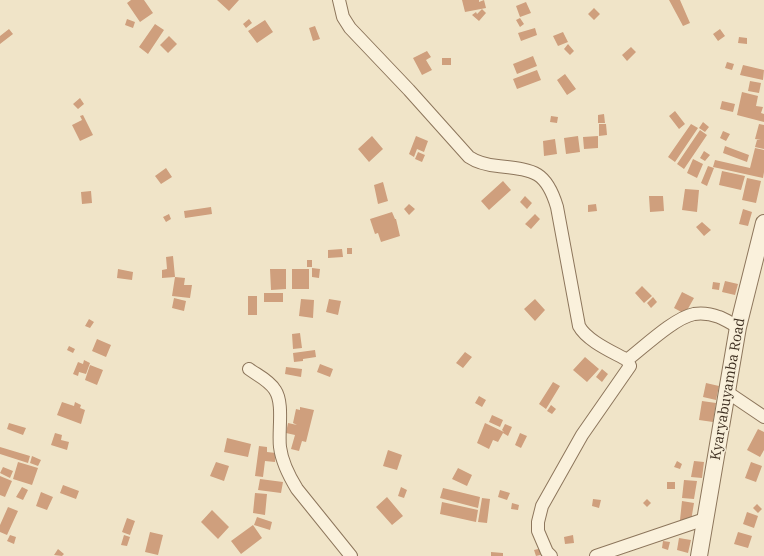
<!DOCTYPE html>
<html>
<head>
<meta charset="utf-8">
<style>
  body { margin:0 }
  canvas { display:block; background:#f0e4c8 }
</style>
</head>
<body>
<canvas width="764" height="556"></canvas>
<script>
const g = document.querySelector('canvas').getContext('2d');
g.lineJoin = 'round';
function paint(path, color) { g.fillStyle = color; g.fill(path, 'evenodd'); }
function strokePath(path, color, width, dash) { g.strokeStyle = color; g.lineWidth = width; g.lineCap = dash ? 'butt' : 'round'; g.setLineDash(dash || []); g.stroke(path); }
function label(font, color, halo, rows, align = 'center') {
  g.font = font + ' "IBM Plex Serif",serif'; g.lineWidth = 3; g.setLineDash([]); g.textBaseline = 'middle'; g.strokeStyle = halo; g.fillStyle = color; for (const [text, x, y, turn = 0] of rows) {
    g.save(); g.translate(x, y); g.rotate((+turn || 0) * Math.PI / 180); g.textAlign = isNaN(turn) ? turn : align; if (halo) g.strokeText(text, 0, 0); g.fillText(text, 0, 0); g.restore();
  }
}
const building = new Path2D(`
  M131 0H144L153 13 140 22 127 3Z
  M217 0H239L229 11Z
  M462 0H479V2L484 0 486 8 465 12Z
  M669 0H680L690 23 683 26Z
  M526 2 531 13 520 17 516 6Z
  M594 8 600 14 594 20 588 14Z
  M482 9 486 13 479 21 472 15 476 12 477 14Z
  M520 18 524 24 520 27 516 20Z
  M127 19 135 22 133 28 125 25Z
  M249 19 252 23 246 28 243 24Z
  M265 20 273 32 257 43 248 31Z
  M155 24 164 30 148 54 139 47Z
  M315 26 320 39 313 41 309 28Z
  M535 28 537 35 521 41 518 33Z
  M9 29 13 34 0 44V36Z
  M720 29 725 36 718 41 713 34Z
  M563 32 568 42 558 46 553 36Z
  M169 36 177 44 168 53 160 45Z
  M739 37 747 38V44L738 43Z
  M568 44 574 51 570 55 564 49Z
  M631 47 636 52 627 61 622 55Z
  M427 51 431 57 426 60 432 70 422 75 413 58Z
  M533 56 537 66 517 74 513 64Z
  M442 58H451V65H442Z
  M727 62 734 64 732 70 725 68Z
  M743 65 764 70 763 80 740 75Z
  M537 70 541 80 517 89 513 79Z
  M565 74 576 89 567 95 557 80Z
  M750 81 761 83 759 93 748 91Z
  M742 92 758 96 756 106 763 107 761 113 764 114V122L737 115Z
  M80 98 84 104 78 109 73 104Z
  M722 101 735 104 733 112 720 109Z
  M675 111 685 124 679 129 669 116Z
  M604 114 605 123H598V115Z
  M83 115 93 135 80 141 72 125 82 120 80 116Z
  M551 116 558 117 557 123 550 122Z
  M703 122 709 127 705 132 699 128Z
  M599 124H606L607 135 599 136Z
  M691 124 698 128 675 162 668 157Z
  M759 124 764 125V149L755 147 757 140H761L755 139Z
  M700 130 707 135 684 169 677 164Z
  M723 131 730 134 726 141 720 138Z
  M372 136 383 149 369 162 358 149Z
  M416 136 428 141 424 152 417 149 414 157 409 154Z
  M578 136 580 152 566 154 564 138Z
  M598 136V148L584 149 583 137Z
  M555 139 557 154 544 156 543 141Z
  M725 146 749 155 747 162 723 153Z
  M755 148 764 150V172L763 178 713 167 715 160 750 168Z
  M704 151 710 155 705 161 700 158Z
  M418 152 425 155 422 162 415 159Z
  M693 159 703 164 697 178 687 173Z
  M708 166 714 168 707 186 701 183Z
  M166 168 172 177 161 184 155 176Z
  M722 171 745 176 741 190 719 185Z
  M747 178 761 181 756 203 742 200Z
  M503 181 511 190 489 210 481 201Z
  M383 182 388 201 378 204 374 185Z
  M685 189 699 190 697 212 682 210Z
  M91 191 92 203 82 204 81 192Z
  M525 196 532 203 527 209 520 202Z
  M649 196H663L664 211 650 212Z
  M409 204 415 209 409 215 404 209Z
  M596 204 597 211 588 212V205Z
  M211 207 212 214 185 218 184 211Z
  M743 209 752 212 748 226 739 224Z
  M392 212 395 219H396L400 236 381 242 378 233 375 234 370 219Z
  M169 214 171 219 166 222 163 217Z
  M535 214 540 219 531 229 525 224Z
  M702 222 711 230 704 236 696 227Z
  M347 248H352V254H347Z
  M342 249 343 257 328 258V250Z
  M173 256 175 277 162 278V270L167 269 166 257Z
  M307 260H312V267H307Z
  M312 268 320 269 319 278 312 277Z
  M118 269 133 272 132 280 117 278Z
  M270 269H286V289L271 290Z
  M292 269H309V289H292Z
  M175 277 185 278 184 285H192L190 298 172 296Z
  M725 281 738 284 735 295 722 292Z
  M713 282 720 283 719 290 712 289Z
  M642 286 652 296 644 303 635 293Z
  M682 292 694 298 685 314 674 308Z
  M264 293H283V302H264Z
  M248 296H257V315H248Z
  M653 297 657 302 651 308 647 303Z
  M174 298 186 301 184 311 172 308Z
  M301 299 314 300 313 318 299 316Z
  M329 299 341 301 338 315 326 312Z
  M535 299 545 310 535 321 524 309Z
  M89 319 94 322 90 328 85 326Z
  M300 333 302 348 293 349 292 334Z
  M97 339 111 345 106 357 92 351Z
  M69 346 75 349 73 353 67 350Z
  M315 350 316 357 303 359V361L294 362 293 353Z
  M465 352 472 357 463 368 456 363Z
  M585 357 599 369 587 382 573 370Z
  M84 360 90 363 86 374 79 372 78 376 73 374 78 362 83 364Z
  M320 364 333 369 330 377 317 372Z
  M90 365 103 370 97 385 85 380Z
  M286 367 302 369 301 377 285 374Z
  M602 369 608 374 602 382 596 377Z
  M553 382 560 386 546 409 539 404Z
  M706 383 719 386 716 400 703 397Z
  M479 396 486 400 482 407 475 403Z
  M702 401 716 403 713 422 699 420Z
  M62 402 74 406 75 402 81 405 80 408 85 410 81 424 57 415Z
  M551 405 556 409 552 414 547 411Z
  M300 407 314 410 306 442 302 441 299 451 291 449 295 435 286 433 288 423 297 425 293 423 296 409 300 410Z
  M492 415 503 420 500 427 489 422Z
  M9 423 26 428 23 435 7 429Z
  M485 423 504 432 502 430 505 424 512 427 508 436 503 433 498 442 493 440 489 449 477 443Z
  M758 429 764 432V450L760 457 747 450Z
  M55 433 62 435 61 440 69 442 67 450 51 445Z
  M520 433 527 436 521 448 515 445Z
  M227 438 251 444 248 457 224 452Z
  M259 446 267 447V452L276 453 275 462 265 461 263 477 255 476Z
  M0 447 30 456 28 463 0 454Z
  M388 450 402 455 397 470 383 466Z
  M32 456 41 460 38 466 30 463Z
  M677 461 682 464 680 469 674 467Z
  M694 461 704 462 702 478 691 477Z
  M18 462 38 468 32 485 13 479Z
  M216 462 229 466 224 481 210 476Z
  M751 462 762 466 756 482 745 478Z
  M3 467 13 471 10 478 0 473Z
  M458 468 472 475 467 486 452 479Z
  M0 476 12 481 5 497 0 495Z
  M260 479 283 482 281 493 258 490Z
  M684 480 697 481 694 499 682 498Z
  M667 482H675V489H667Z
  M63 485 79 491 76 499 60 493Z
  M22 487 28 490 23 500 16 497Z
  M401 487 407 490 404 498 398 496Z
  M443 488 480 497 478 508 440 498Z
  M500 490 510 493 507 500 498 497Z
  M41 492 53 497 47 510 36 506Z
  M255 493 267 494 265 515 253 513Z
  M387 497 403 516 392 525 376 507Z
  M482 498 490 499 487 523 478 522Z
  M593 499 601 500 599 508 592 506Z
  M647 499 651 503 647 507 643 503Z
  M682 501 694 503 691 521 680 520Z
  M442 502 478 510 476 522 440 514Z
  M512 503 519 505 518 510 511 509Z
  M757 504 762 509 758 513 753 508Z
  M8 507 18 511 7 535 0 532V525Z
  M212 510 229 527 218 539 201 522Z
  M747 512 758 516 754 528 743 524Z
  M257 517 272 522 270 530 254 525Z
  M127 518 135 521 130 535 122 532Z
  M253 525 262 538 241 554 231 541Z
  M150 532 163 535 158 555 145 552Z
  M738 532 752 536 748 548 734 544Z
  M10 535 16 537 14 544 7 541Z
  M124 535 130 537 127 546 121 545Z
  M573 535 574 543 565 544 564 537Z
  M679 538 691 540 688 553 677 550Z
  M663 541 670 542 668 550 662 548Z
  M542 548 544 554 536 556 534 550Z
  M58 549 64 554 62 556 54 555Z
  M491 552 503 553V556H491Z`);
const minor = new Path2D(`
  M339 0 343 17 350 28 409 90 469 157C478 163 487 165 498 166 533 170 546 170 557 207L579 326C587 341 613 352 627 360
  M249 369C257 375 269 380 275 390 284 403 278 431 280 447 282 463 289 476 297 489L351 556
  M727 392 764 417
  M551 556 547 552 538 531V522L542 506 582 435 630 366 627 360C644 347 674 318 694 314 701 313 711 314 719 317 725 319 732 324 738 327
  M596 556 705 519`);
const tertiary = new Path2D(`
  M699 556 738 327 764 223`);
const streetNames = [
  ["Kyaryabuyamba Road",728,389,-80]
];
paint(building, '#cf9f7d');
strokePath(minor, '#8d765c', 14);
strokePath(tertiary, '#8d765c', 18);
strokePath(minor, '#faf1dc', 12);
strokePath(tertiary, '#faf1dc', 16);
label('14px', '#3d2e20', '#f7eed8', streetNames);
</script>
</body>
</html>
